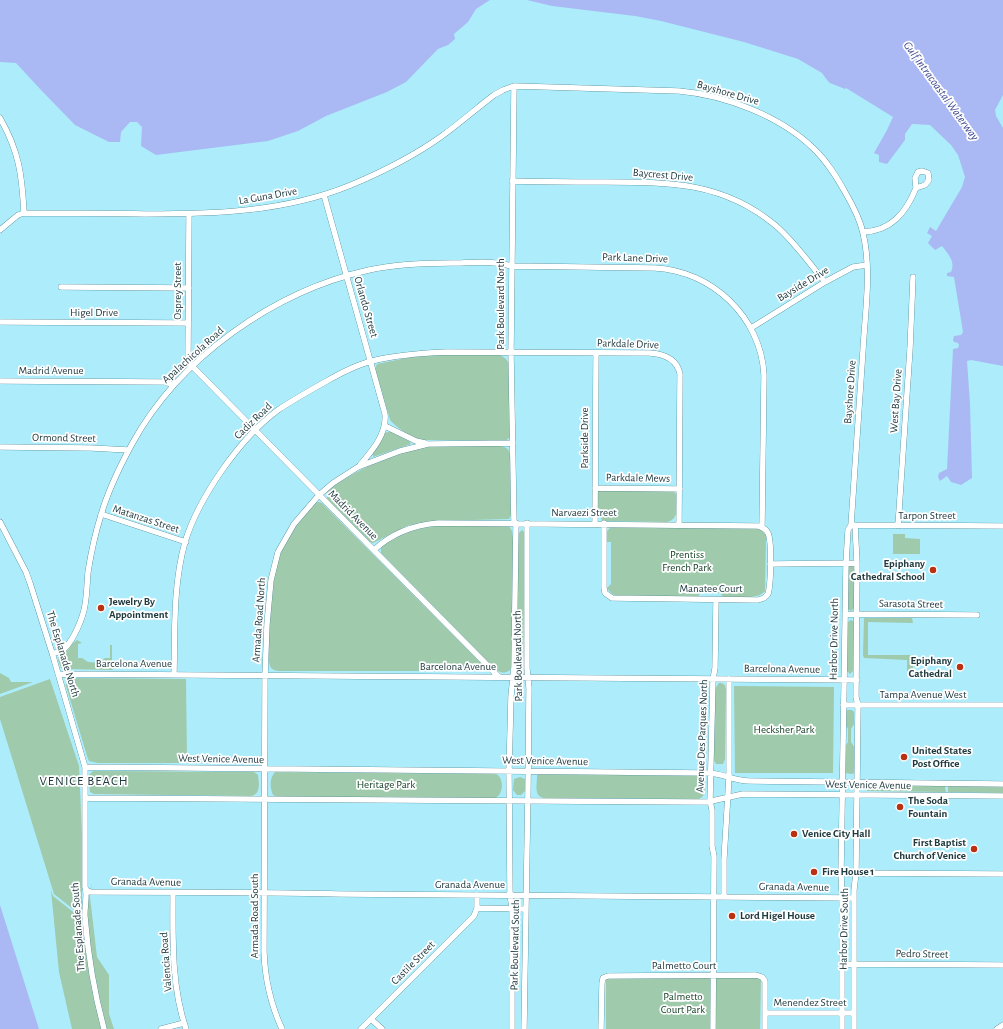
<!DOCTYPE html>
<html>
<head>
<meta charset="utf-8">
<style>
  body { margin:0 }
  canvas { display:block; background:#acecfb }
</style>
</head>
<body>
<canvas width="1003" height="1029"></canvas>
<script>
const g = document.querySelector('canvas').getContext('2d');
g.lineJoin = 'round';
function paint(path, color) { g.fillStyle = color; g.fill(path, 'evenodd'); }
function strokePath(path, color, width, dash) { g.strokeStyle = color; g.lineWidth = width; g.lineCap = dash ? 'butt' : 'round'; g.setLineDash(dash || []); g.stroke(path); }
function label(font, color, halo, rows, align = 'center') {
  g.font = font + ' "Alegreya Sans",sans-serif'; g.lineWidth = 3.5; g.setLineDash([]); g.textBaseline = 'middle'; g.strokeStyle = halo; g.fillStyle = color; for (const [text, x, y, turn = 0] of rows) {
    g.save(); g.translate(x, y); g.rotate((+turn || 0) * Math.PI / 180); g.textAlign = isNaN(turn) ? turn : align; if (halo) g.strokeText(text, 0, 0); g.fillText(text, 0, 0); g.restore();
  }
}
const green = new Path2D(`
  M457 354H496C503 356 507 358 509 365L510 436 508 439 505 441 421 440C410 437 397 428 390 420L375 369 377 364 411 357Z
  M388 432H391L409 441 411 444 373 457V453L385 433Z
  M432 446H500C507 447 510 450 510 457L511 515 509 519 430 521 407 526 373 543 370 542 327 499V493L328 490C360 467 394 453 432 446Z
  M600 490 673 491 677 495C677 505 680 519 667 522L603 521 598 515V491Z
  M319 502 322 503 484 666 486 669 485 671H278L274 670 271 668C266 657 269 641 269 629 270 607 271 575 279 556 287 536 301 519 315 503Z
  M436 526H509L512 531 513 539 512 666 510 670C504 674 500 673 495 669L381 553V548L383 545C399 534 417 528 436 526Z
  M611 527 758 528 763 531 766 536 765 591C758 600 735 597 724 597L722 596 721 593H700L698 597 617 596 612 594 607 588 611 584V542H607L606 532Z
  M522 530 525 533 523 665 520 668 517 666 518 534Z
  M893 534H905V538L920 539V554H893Z
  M849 565H853L854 568V608L851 611 848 609V568Z
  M864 618H912L913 623 868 622V655H913V672H907V660L864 658 863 655Z
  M851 620 853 621 854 623 853 671 850 674 847 671 848 622Z
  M77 640 82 643 78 644V658H82L88 662 99 663 105 658H110V645H112V662L116 663V667L112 670 64 669 61 668 58 660 59 657 68 650 73 643Z
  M0 673 9 678 11 682H33L0 694Z
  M71 678 186 679 187 762 185 763H98L89 761 87 756 66 686 67 680Z
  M50 679 79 766 82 836V916L54 894 0 719V697Z
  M719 683H721L725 685 726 690 725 759 723 764H716L713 759 715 689Z
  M734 686 834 687 833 773H735Z
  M848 710H852L854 712V724L851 729V742L854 747V773L852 774 845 773V747L848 742V729L845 724 846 711Z
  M93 771 254 772 258 775C259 784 261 794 251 796L94 794 90 792 89 775Z
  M275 772 496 774C504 777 504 795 495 798L278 797 273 795C270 787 269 779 275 772Z
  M540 774 701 776 705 781C705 788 706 796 699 799L543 798C534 795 537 785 537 777V775Z
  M520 777 525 779 526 782 525 791 521 795H517L513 790 514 779Z
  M867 785 946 786 945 788 946 792 867 791 868 789Z
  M948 786H1003V793L948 792Z
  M92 883 90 897 97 957 109 975V1014L114 1029H72L59 972 51 890 53 896 82 919 84 917Z
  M606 977 761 978 760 1029H606Z`);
const water = new Path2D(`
  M0 0H490L476 9 468 22 454 34 455 39 448 45 438 49 406 82 387 92 326 116 298 131 268 141 156 155 141 146 142 127 137 122H130L121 132 120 142H109L75 125 41 90 16 63 0 62Z
  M527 0H1003V95L995 110 996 116 1003 128V366L971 360 967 361 970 404 972 478 961 485 951 482 947 476 940 481 938 477 939 473 947 469 953 349 958 348 959 345 958 343 954 342 953 340 954 336 961 335 963 332 954 277 947 276V273L951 272C956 262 948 254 942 246L935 250 928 243 932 236 927 233 930 227 936 231 962 187 965 177 958 155 951 145 930 125 912 124 905 134V140L887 164 879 162V155L874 153 887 130 893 117 846 88 845 89 830 83 827 80 822 73 798 59 744 42 661 21 635 16 552 6Z
  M0 905 39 1029H0Z`);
const minor = new Path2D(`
  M0 118C19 151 22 175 24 213
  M922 171 928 173 929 180 925 185 916 188 915 178 918 172Z
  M512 181C544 182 575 182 606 182 670 182 723 182 775 225 794 241 809 263 825 282
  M324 195 385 414C387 434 372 451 360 465
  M189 214 188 356 190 364 499 677
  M0 230 18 215 24 213C64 213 105 213 145 214 215 214 285 212 351 185 382 172 414 156 442 136 460 123 477 108 494 95L503 90 514 86 679 91C725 95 780 116 813 148 827 161 836 176 845 192 852 204 860 219 863 233 872 271 865 312 863 350 859 409 855 467 851 525L848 530 846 563 841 873 842 897V1029
  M863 232C891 231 906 213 916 188
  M61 287 189 288
  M0 322 188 323
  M751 328 825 282 853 267 867 265
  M0 381 165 382 173 385
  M385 426 416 441 425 443
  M0 447 91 448 128 450
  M595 488 680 489
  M101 514 186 542
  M0 522 26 572 30 583 53 656 85 767V887C88 893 84 909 85 917 88 955 94 992 104 1029
  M514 523 511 352 514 86
  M595 523 596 353
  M852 525 1003 526
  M898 526 910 349 913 277
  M374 550C392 533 414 525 438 523L758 526C762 527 766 529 768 533 772 542 771 584 768 594L764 598 758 600 612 598 605 593 604 588V523
  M770 564 857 563
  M845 614 977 615
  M53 654C57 652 61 651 65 648 74 639 83 618 85 605 87 594 87 583 88 572 91 553 95 534 101 515 108 491 120 466 132 444 179 358 274 291 369 270 396 264 424 263 451 263 469 263 494 260 511 266L655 268C712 271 761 317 764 375L762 527
  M58 674 857 680
  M174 675C175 630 173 585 185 542 199 497 240 438 278 410 293 400 309 391 325 382 339 374 355 365 372 361 396 355 422 353 447 352L650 353C664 354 677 359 680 374L679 524
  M843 705H1003
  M85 767 707 773C722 773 735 781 749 781L1003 784
  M86 798 695 802H707L743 794 1003 796
  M841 873 1003 874
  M86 890 90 892C174 892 257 892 340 894L854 898
  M173 893C173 938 171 985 186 1029
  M724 896V859L729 777V679
  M477 908 525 909
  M842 964 1003 965
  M765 1013H854
  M371 1019 382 1029
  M161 1029 184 1023
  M282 1029C271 1005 265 979 264 952L265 676 267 624 271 580 278 552 294 524 319 495 333 483 358 467 400 451 428 444 513 443
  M361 1029 474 916 477 908V895
  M512 1029V908L510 895 509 771 511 696 514 667 516 523
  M524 1029 528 789 529 688 527 669V523
  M601 1029 602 983 603 978 608 976 756 975 762 977 765 981V1029
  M713 1029 714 856 712 846V810L710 801 713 679 715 668 716 600
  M854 1029V890L856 873 858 705 856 697 857 563 855 525
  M997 1029 1003 1025`);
const markers = [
  [933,570,4,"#bb3010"],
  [101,608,4,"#bb3010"],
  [960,667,4,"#bb3010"],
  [904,757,4,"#bb3010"],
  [900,807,4,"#bb3010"],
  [794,834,4,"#bb3010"],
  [974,849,4,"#bb3010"],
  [814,872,4,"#bb3010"],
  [732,916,4,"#bb3010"]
];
const streetNames = [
  ["Bayshore Drive",728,93,16],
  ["Baycrest Drive",663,175,5],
  ["La Guna Drive",268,196,-10],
  ["Park Lane Drive",635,258,2],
  ["Bayside Drive",803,284,-31],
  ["Osprey Street",178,291,-90],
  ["Park Boulevard North",501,304,-90],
  ["Orlando Street",366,307,74],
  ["Higel Drive",94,313],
  ["Parkdale Drive",628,344,2],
  ["Apalachicola Road",193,355,-42],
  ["Madrid Avenue",51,371],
  ["Bayshore Drive",850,392,-86],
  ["West Bay Drive",896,401,-86],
  ["Cadiz Road",253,421,-44],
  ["Ormond Street",64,438,1],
  ["Parkside Drive",585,438,-90],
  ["Parkdale Mews",638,478,1],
  ["Narvaezi Street",584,513],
  ["Madrid Avenue",353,515,45],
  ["Tarpon Street",927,516],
  ["Matanzas Street",146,519,18],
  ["Manatee Court",711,589],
  ["Sarasota Street",911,604,1],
  ["Armada Road North",259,620,-86],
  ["Harbor Drive North",834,639,-89],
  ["The Esplanade North",63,654,73],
  ["Park Boulevard North",518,656,-91],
  ["Barcelona Avenue",134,664],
  ["Barcelona Avenue",458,667],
  ["Barcelona Avenue",782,669,1],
  ["Tampa Avenue West",923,695],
  ["Avenue Des Parques North",702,736,-88],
  ["West Venice Avenue",221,759,1],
  ["West Venice Avenue",545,761,1],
  ["West Venice Avenue",868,785,1],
  ["Granada Avenue",146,882,1],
  ["Granada Avenue",470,885],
  ["Granada Avenue",794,887,1],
  ["Armada Road South",255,916,-90],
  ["The Esplanade South",78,927,-94],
  ["Harbor Drive South",844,929,-89],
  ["Park Boulevard South",515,945,-89],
  ["Pedro Street",922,954,1],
  ["Valencia Road",166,962,-94],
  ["Castile Street",413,963,-45],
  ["Palmetto Court",684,966],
  ["Menendez Street",810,1003]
];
const parkNames = [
  ["Prentiss",687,555],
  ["French Park",687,568],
  ["Hecksher Park",784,730],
  ["Heritage Park",386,785],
  ["Palmetto",683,997],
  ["Court Park",683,1010]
];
const poiNames = [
  ["Epiphany",925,564,"right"],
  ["Cathedral School",925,577,"right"],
  ["Jewelry By",109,602],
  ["Appointment",109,615],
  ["Epiphany",952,661,"right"],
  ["Cathedral",952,674,"right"],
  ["United States",912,751],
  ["Post Office",912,764],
  ["The Soda",908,801],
  ["Fountain",908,814],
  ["Venice City Hall",802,834],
  ["First Baptist",966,843,"right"],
  ["Church of Venice",966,856,"right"],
  ["Fire House 1",822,872],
  ["Lord Higel House",740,916]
];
const waterNames = [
  ["Gulf Intracoastal Waterway",941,91,54]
];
const quarterNames = [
  ["VENICE BEACH",84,781]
];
paint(green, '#9fcaab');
paint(water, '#aab9f4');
strokePath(minor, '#347380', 6);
strokePath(minor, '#fff', 5.5);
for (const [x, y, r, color] of markers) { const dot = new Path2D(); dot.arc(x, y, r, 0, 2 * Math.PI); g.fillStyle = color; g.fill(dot); strokePath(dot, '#fff', 1.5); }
label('11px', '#203b40', '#fff', streetNames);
label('11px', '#154227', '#fff', parkNames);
label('bold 11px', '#203b40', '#fff', poiNames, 'left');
label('italic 12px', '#3b468d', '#fff', waterNames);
g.letterSpacing = '1px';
label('13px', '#203b40', '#fff', quarterNames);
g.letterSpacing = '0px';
</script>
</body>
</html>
